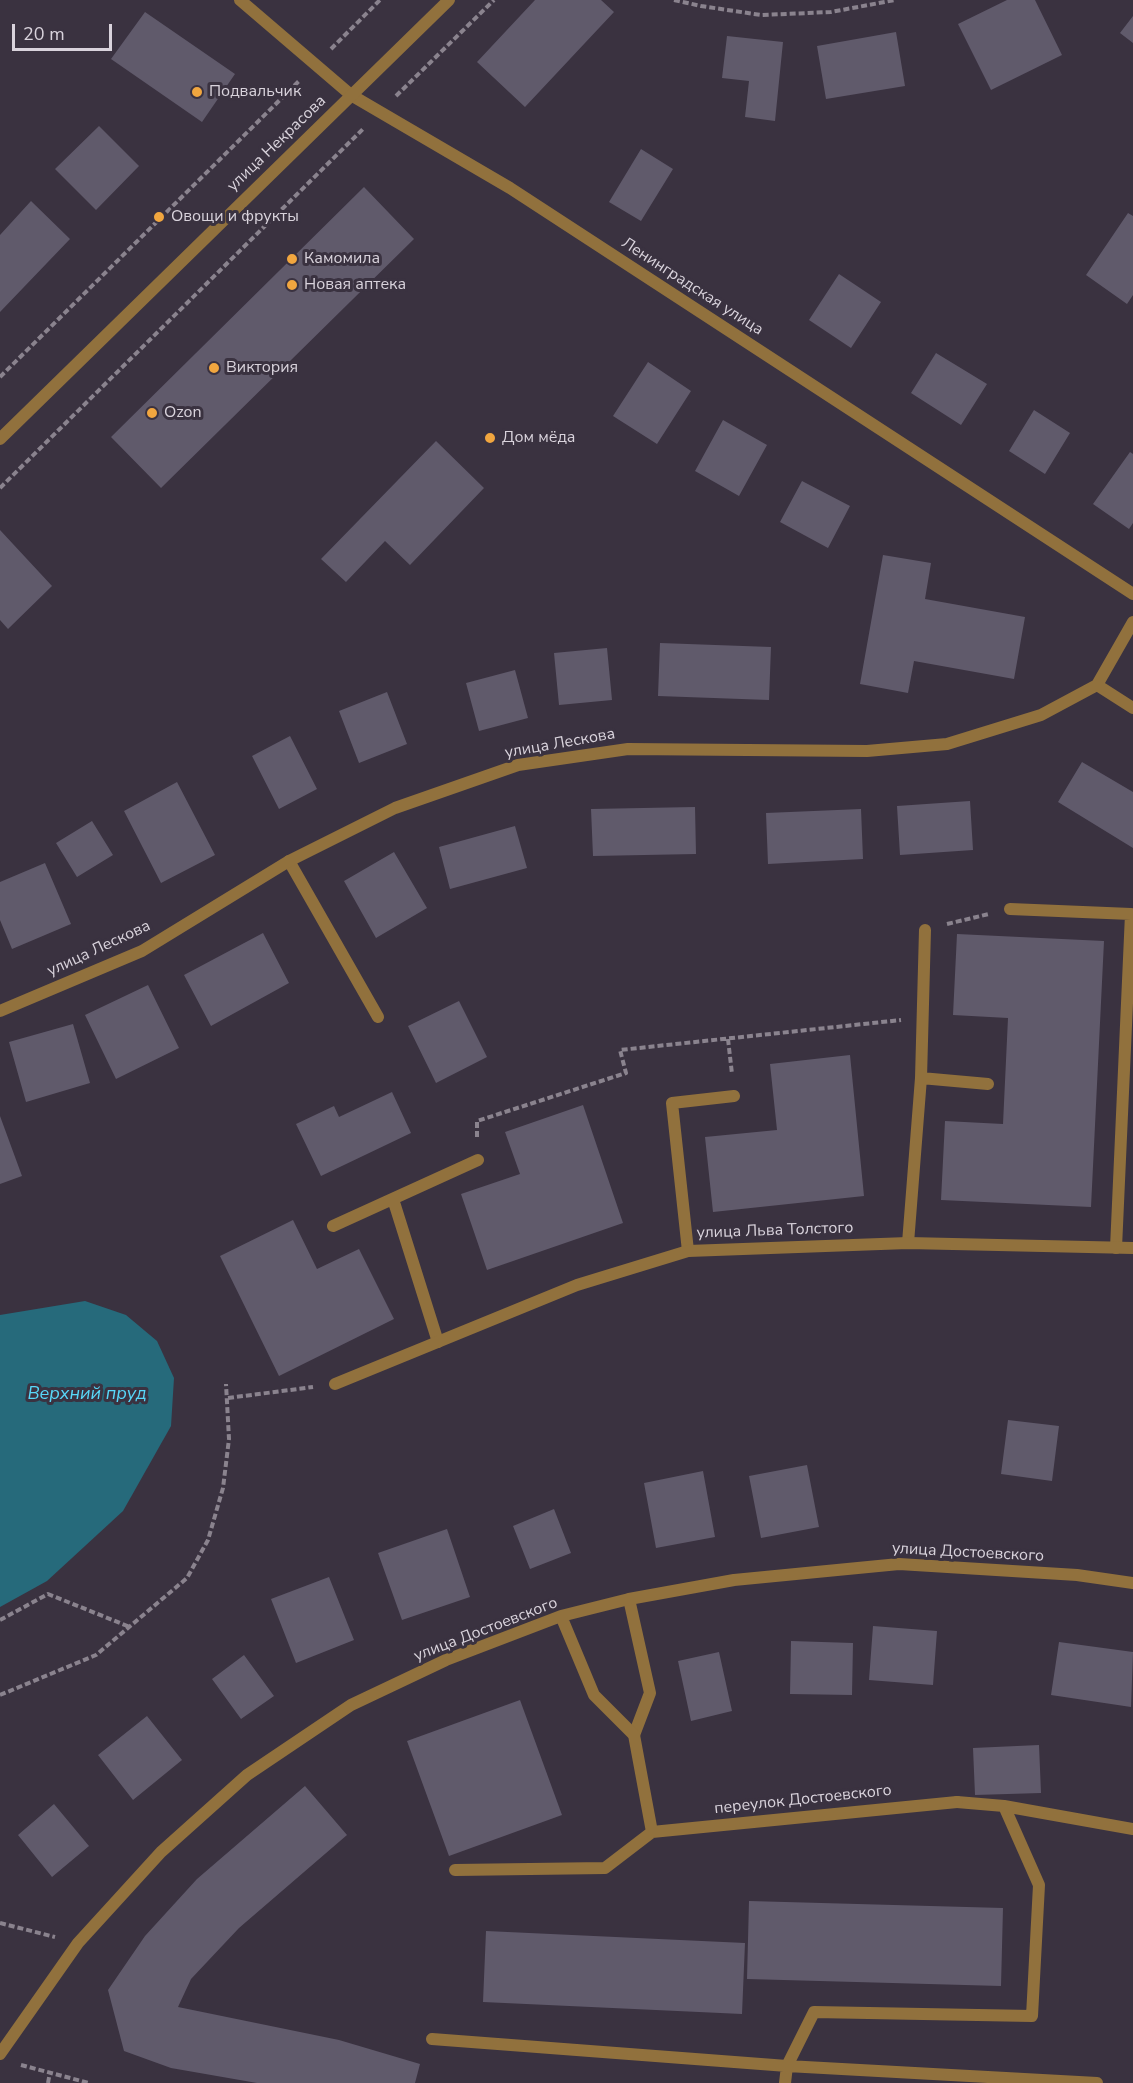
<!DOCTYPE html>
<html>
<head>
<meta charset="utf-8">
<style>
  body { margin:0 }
  #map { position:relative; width:1133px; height:2083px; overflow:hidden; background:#3a3240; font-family:"Nunito Sans",sans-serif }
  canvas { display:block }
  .scale { position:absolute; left:12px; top:24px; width:100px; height:27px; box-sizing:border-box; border:3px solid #d9d3dc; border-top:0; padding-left:8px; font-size:18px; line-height:21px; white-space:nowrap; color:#d9d3dc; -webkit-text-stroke:4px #3a3240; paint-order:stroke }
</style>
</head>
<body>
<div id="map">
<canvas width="1133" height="2083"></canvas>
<div class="scale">20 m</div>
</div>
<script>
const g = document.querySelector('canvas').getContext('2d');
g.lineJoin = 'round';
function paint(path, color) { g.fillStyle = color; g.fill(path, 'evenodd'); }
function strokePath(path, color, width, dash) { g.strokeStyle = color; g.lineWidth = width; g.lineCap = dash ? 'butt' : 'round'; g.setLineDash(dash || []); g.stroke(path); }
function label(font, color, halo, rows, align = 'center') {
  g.font = font + ' "Nunito Sans",sans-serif'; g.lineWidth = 6; g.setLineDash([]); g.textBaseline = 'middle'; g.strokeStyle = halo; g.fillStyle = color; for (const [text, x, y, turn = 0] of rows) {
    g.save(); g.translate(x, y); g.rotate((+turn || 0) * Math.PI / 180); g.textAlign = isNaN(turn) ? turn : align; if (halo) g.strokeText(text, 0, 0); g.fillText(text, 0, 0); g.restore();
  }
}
const water = new Path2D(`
  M85 1301 126 1315 157 1341 174 1378 171 1426 123 1511 47 1581 0 1607V1315Z`);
const building = new Path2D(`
  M535 0H601L614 12 525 107 477 62Z
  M1007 0H1035L1062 55 991 90 958 24Z
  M145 12 235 74 202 122 111 59Z
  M1133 16V43L1120 33Z
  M896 32 905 86 826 99 817 46Z
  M727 36 783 42 775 121 745 117 749 81 722 78Z
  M99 126 139 166 96 210 55 169Z
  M641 149 673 169 641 221 609 202Z
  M364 187 414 239 161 488 111 437Z
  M31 201 70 239 0 312V235Z
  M1128 213 1133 216V295L1127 304 1086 275Z
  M839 274 881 302 851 348 809 320Z
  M936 353 987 384 961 425 911 393Z
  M648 362 691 391 657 444 613 416Z
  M1034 410 1070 433 1045 474 1009 451Z
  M723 420 767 445 739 496 695 471Z
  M436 441 484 488 410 565 385 541 346 582 321 559Z
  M1130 452 1133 454V523L1129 529 1093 504Z
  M802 481 850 506 828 548 780 522Z
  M0 530 52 586 8 629 0 620Z
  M883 555 931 563 925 599 1025 617 1014 679 914 661 908 693 860 684Z
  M660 643 771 647 769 700 658 696Z
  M607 648 612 700 559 705 554 653Z
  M515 670 528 718 479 731 466 683Z
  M387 692 407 744 359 763 339 711Z
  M290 736 317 789 279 809 252 756Z
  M1082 762 1133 792V848L1058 802Z
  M177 782 215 855 161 883 124 811Z
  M970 801 973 850 900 855 897 806Z
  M695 807 696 854 593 856 591 809Z
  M861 809 863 859 768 864 766 813Z
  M92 821 113 855 77 877 56 843Z
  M515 826 527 868 450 889 439 847Z
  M394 852 427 908 376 938 344 881Z
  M45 863 71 924 12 949 0 920V882Z
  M263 933 289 983 211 1026 184 975Z
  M957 934 1104 941 1091 1207 941 1200 945 1121 1003 1124 1008 1018 953 1015Z
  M148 985 179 1048 116 1079 85 1015Z
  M459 1001 487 1057 436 1083 408 1026Z
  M73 1024 90 1083 26 1102 9 1042Z
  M850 1055 864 1196 713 1212 705 1137 777 1130 770 1064Z
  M392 1092 411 1133 321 1176 296 1124 334 1106 339 1117Z
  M583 1105 623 1223 487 1270 461 1194 520 1174 505 1132Z
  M0 1116 22 1176 0 1184Z
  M293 1220 317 1269 359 1249 394 1319 279 1376 220 1256Z
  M1008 1420 1059 1426 1052 1481 1001 1474Z
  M807 1465 819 1527 761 1538 749 1476Z
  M703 1471 715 1537 656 1548 644 1483Z
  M554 1509 571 1553 530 1569 513 1526Z
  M447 1529 470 1597 402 1620 378 1553Z
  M329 1577 354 1640 296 1663 271 1599Z
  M873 1626 937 1631 933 1685 869 1680Z
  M791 1641 853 1643 852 1695 790 1694Z
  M1059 1642 1133 1652 1131 1707 1051 1695Z
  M719 1652 732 1711 691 1721 678 1661Z
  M244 1655 274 1696 241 1719 212 1679Z
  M520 1700 562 1815 449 1856 407 1741Z
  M147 1716 182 1760 133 1800 98 1755Z
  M1039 1745 1041 1793 975 1795 973 1748Z
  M305 1786 347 1835 239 1928 191 1979 178 2007 339 2040 420 2064 415 2083H257L171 2068 124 2051 108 1990 145 1936 197 1879Z
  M54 1804 89 1846 52 1877 18 1835Z
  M749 1901 1003 1908 1001 1986 747 1979Z
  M486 1931 745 1943 742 2014 483 2002Z`);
const path = new Path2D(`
  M674 0 701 6 761 15 831 12 895 0
  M331 49 380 0
  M396 96 494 0
  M0 377 300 80
  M0 488 363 129
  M947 924 989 914
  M728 1039 732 1074
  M477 1137V1121L626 1073 620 1050 901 1020
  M228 1398 313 1387
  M0 1620 48 1594 130 1627
  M0 1695 96 1655 187 1578 208 1540 223 1488 229 1439 226 1384
  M0 1923 55 1937
  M21 2065 89 2083
  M48 2083 50 2072`);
const service = new Path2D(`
  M289 861 378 1017
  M1010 909 1131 914 1116 1248
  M921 1078 925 930
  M393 1199 438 1342
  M333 1226 478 1160
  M908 1243 921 1078 988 1084
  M688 1251 672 1103 734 1096
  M629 1599 650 1693 634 1735
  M1004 1806 1133 1829
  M432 2039 787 2066 814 2012 1032 2016 1039 1885 1004 1806 957 1802
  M785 2083 787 2066 1097 2083`);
const minor = new Path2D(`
  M240 0 351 95 510 188 1133 594
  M1097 685 1133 708
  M0 1011 142 951 289 861 395 808 518 765 628 749 867 751 947 744 1041 715 1097 685 1133 622
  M335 1384 577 1285 688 1251 908 1243 1133 1248
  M652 1832 957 1802
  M455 1870 605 1868 652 1832 634 1735 594 1695 561 1616
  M0 2054 78 1943 161 1852 247 1775 351 1705 446 1660 561 1616 629 1599 734 1580 899 1564 1077 1575 1133 1583`);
const tertiary = new Path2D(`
  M0 439 449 0`);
const markers = [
  [197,92,6,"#f1a63f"],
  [159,217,6,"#f1a63f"],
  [292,259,6,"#f1a63f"],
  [292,285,6,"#f1a63f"],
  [214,368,6,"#f1a63f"],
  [152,413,6,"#f1a63f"],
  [490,438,6,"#f1a63f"]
];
const poiNames = [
  ["Подвальчик",209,92],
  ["Овощи и фрукты",171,217],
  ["Камомила",304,259],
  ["Новая аптека",304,285],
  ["Виктория",226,368],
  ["Ozon",164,413],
  ["Дом мёда",502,438]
];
const streetNames = [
  ["улица Некрасова",277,144,-44],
  ["Ленинградская улица",692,287,33],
  ["улица Лескова",560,744,-10],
  ["улица Лескова",99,949,-25],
  ["улица Льва Толстого",775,1231,-2],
  ["улица Достоевского",968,1553,3],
  ["улица Достоевского",486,1630,-21],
  ["переулок Достоевского",803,1800,-6]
];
const waterNames = [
  ["Верхний пруд",87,1395]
];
paint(water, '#266a7b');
paint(building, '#605a6b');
strokePath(path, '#8a838e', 4, [6, 3]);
strokePath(service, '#91713d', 12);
strokePath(minor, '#91713d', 12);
strokePath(tertiary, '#91713d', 12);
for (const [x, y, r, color] of markers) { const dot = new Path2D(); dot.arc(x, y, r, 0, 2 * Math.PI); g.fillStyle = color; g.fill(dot); strokePath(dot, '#3a3240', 2); }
label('16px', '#d9d3dc', '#3a3240', poiNames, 'left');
label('16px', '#d9d3dc', '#3a3240', streetNames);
label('italic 18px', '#58d8f9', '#3a3240', waterNames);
</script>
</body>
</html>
